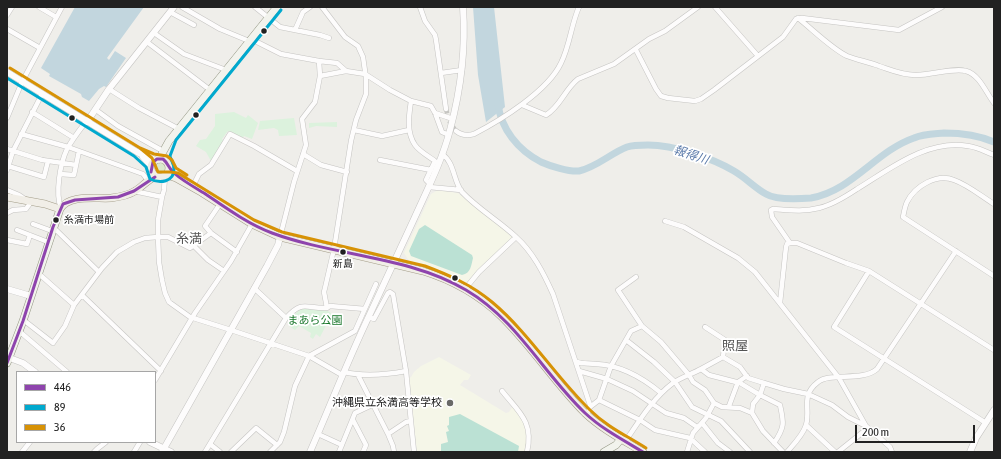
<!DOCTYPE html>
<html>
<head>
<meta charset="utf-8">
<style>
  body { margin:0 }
  #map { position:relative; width:1001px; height:459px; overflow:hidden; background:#efeeea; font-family:"Asap Condensed",sans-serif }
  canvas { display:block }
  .frame { position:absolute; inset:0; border:8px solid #212121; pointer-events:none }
  .legend { position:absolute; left:16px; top:371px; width:140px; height:72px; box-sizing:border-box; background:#fff; border:1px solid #a6a6a6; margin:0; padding:5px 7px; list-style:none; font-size:12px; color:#212121 }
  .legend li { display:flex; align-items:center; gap:8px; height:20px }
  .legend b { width:20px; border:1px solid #a6a6a6 }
  .scale { position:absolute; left:855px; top:425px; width:120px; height:18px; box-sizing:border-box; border:2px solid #212121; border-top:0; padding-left:5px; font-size:12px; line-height:14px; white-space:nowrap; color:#212121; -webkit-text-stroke:3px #fff; paint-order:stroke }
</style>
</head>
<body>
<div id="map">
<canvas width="1001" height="459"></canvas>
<div class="frame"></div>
<ul class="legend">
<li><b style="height:5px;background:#8e44ad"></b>446</li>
<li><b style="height:5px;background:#00a9ce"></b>89</li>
<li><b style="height:5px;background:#d79205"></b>36</li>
</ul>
<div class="scale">200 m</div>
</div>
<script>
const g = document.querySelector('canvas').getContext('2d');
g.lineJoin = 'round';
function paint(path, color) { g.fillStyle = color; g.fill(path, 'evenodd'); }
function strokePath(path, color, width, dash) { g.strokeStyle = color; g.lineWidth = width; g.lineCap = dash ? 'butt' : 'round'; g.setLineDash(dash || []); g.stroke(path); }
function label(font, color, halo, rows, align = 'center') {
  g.font = font + ' "Asap Condensed","Noto Sans JP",sans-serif'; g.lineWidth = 3.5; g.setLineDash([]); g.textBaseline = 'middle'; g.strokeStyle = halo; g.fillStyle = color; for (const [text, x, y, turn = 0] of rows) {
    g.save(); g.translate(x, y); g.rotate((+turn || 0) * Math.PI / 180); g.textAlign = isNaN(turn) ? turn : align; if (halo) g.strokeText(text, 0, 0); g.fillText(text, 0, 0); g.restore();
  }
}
const education = new Path2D(`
  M438 190 458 193 512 236 511 239 467 283 441 271 409 261 404 253 431 194Z
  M439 357 471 375 468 380H464L460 385 506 413 509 412 513 406 524 421 527 437 525 452H417L409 378 411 377 414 372 421 366Z`);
const grass = new Path2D(`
  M152 168a8 8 0 1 1 16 0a8 8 0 1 1-16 0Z`);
const park = new Path2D(`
  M234 112 246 118 248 115 258 123 252 139 244 136 241 139 228 131 222 139 224 141 211 161 206 152 196 146 200 140 206 139 215 126V114Z
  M294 118 297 135 279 136 278 130 274 128 258 130 260 121Z
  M337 122V127L316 126 309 128V123Z
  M308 307 325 309 332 314 320 337 316 334 313 339 310 337 311 333 299 326 295 330 289 326 290 322 287 320 301 309Z`);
const pitch = new Path2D(`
  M425 225 472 255 473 258C471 266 471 273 462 275L411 256 409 251 419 229Z
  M460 414 519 446 518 452H440L441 451V444L448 442 446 432 449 431 447 426 449 425V417Z`);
const water = new Path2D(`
  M75 7H144L107 58 109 60 115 51 126 58 106 87 104 86 99 89 89 101 82 97 81 94 49 76 50 74 41 68Z
  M473 7H494L505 107 486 122 478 75Z`);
const river = new Path2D(`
  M498 104C501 129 518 150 541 162 550 166 569 172 579 171 597 167 611 153 627 147 633 145 642 145 648 145 674 145 712 158 734 171 746 178 755 188 766 194 776 200 799 199 811 198 852 191 876 151 914 138 923 134 934 134 944 133 961 133 978 135 994 142`);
const minorTunnel = new Path2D(`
  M446 109 450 123 456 131`);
const minor = new Path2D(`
  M39 7 56 17
  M182 7 220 29 249 41
  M255 7 280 27 295 30 303 12 310 7
  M322 7 345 37 358 46 363 57 366 78V94L356 120 351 141 334 249 325 288 324 292 327 308 330 306 365 309
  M420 7 425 21 435 35 436 40 446 109
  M715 7 758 56
  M170 12 194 25
  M7 15 12 7
  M798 18C812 29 832 49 847 56 857 60 869 62 879 66 891 70 902 75 915 75 929 76 954 67 966 71 980 75 986 93 994 103
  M7 29 40 48
  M295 30 320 35 329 38
  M154 33 184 54 226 70
  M251 39 281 54 319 61 320 76 315 102 302 119 306 145 294 182 280 237
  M147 42 210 90
  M636 50 656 89 661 96 668 98 695 101 701 99 714 90 783 37 796 19 802 18 899 30 942 7
  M319 61 337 63 346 71
  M441 73 462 70
  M320 76 346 71 365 74 390 90 411 101 431 106 435 113 442 132 449 135
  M109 89 139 108 179 129
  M411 101C409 115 406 132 415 145 419 151 428 156 435 161L426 180 430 184
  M522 105 546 115C560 107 565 89 578 79L614 64 649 39 665 31 698 7
  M96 110 118 126 163 151
  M32 112 74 138
  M435 113 453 119
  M7 118 22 82 62 7
  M354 130 382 136 409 130
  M456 131C461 135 467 136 474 134 501 120 548 91 561 63 570 45 571 25 579 7
  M21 134 68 147 143 174 146 178
  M7 149 42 160 76 165
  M303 154 321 165 347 172
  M442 154C455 163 453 181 462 192 478 209 499 221 516 237 533 252 544 274 553 294L590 405 589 410 587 414
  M380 160 431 170
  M8 166 44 177 48 161
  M7 170 13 151 42 94
  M60 174 74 175 79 151
  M165 176 164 190 162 197 158 220V237L159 262 162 280 165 293 169 302 190 317 231 330 309 356 342 375
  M193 186 199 174 211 165 230 134 254 146 297 171
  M429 187 461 190
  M7 190 19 195 25 199
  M134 191 162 197
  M994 204C981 196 968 185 954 180 937 173 915 186 907 202 905 206 904 212 903 217L994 276
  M61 208C55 193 60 164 67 149 72 140 78 132 85 123L87 122
  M7 213 13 210 26 209 31 202
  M665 221 684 227 738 258 755 272 839 378 866 426 890 447 892 452
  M33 224 52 231
  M53 227 99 272
  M17 230 48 242
  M211 233 237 252
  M7 240 27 244 30 235
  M790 243 772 217 771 210 773 209C789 210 803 212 819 208 832 205 845 197 857 189 890 169 927 139 968 146 977 147 986 152 994 155
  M194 246 208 260 224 271
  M869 271 834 327 986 423
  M38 273 74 305
  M636 277 618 290 642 326 661 342 689 375 693 382 705 390 714 403
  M254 288 286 318
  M465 289 479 272 516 237
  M82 295 161 371
  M780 303 786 247 787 244 790 243H797L846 263 869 271 994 350
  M368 317 374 319 388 293 390 292 393 294 406 371 414 452
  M23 321 26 322 53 343 65 326 74 305 102 268 117 252 134 242 145 238 158 237H168L190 248 211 233 205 226 220 204
  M705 327 725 340 723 357
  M19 331 67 372
  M626 340 654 362 675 382 692 407 721 421 750 452
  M577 362C583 364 589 363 596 364 620 365 643 378 661 393
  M701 369 723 357 740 367 748 378 764 383
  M579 371 607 379 633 391 666 413 684 418 697 427
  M344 372C365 377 385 375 406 371
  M358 375 388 434 393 446 394 452
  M155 380 195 313 231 261 252 224
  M502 391C519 412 534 422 527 452
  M599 400 611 366 631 331 642 326
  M729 406 738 382 747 376
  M590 407 599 400 640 420 655 430 690 438 705 452
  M752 413 753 404 760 395 780 405C784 423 785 427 774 443
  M353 420 366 445 363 452
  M702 423 718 443 730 452
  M806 425 835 452
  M318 434 342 445
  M388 434 406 422 411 421
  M625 442C639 421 653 398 673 383 682 377 692 374 701 369L709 375 740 383 760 395 764 383 784 389 808 394 832 405 848 417 866 426
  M210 444 220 452
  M22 452 30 442
  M94 452 97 449 106 442
  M134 452 140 442
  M205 452 286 318C303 299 306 309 327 308
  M231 452 256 428 277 445
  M270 452 280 442 284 432 295 386 309 356 355 331 376 284
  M339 452 355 413 372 405
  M687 452 693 433 706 418 714 403 722 407 740 408 752 413 763 431 783 452
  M787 452C794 444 803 435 806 425 811 408 800 396 818 382 830 372 863 382 877 369L956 251
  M838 452 868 428`);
const tertiary = new Path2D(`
  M7 72 137 152 149 158 156 160
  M87 122 109 89 174 7
  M143 157 151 166
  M7 289 31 296
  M7 357 23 363 35 372
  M150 442 171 452
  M162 452 267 266 278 245 280 237
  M310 452C330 406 348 360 369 316 384 284 399 252 414 219 427 190 442 161 450 130 461 89 466 49 463 7
  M970 452 976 438 994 410`);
const secondary = new Path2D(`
  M159 159 169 141 277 7
  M7 363 23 321 60 209
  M604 452 616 445 621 439`);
const primary = new Path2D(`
  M151 168a9 9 0 1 1 18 0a9 9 0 1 1-18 0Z
  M166 176H170L176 178 201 192 252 224 280 237 423 271C452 280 479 295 501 316 532 346 555 383 585 413 602 429 623 440 643 452
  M7 197 45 204 60 209C69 194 96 199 111 198 119 197 129 195 135 191 142 187 147 180 155 177`);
const bus1 = new Path2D(`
  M151 172 153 162 157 159H163C168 163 169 169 174 173 183 181 194 187 204 193 226 208 248 224 272 233 334 256 409 256 466 290 517 320 543 373 585 413 602 429 623 440 643 452
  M7 363 23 321 53 227 63 204 75 200 118 197 134 191 155 177`);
const bus2 = new Path2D(`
  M7 78 134 156 146 167 150 179C160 184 174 182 174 169 174 164 171 160 170 156L176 140 281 10`);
const bus3 = new Path2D(`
  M10 68 140 148 152 158 158 172H170L178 173 254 220 282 232 425 266C449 275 472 285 492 302 529 333 555 376 590 410 606 426 627 436 646 448
  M140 148 154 154 167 156 172 160 176 168 187 175`);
const markers = [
  [264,31,3.5,"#212121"],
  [196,115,3.5,"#212121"],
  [72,118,3.5,"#212121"],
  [56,220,3.5,"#212121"],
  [343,252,3.5,"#212121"],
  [455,278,3.5,"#212121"],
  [450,403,4,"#696967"]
];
const busNames = [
  ["糸満市場前",64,220],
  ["新島",343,264,"center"]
];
const parkNames = [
  ["まあら公園",315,321]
];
const poiNames = [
  ["沖縄県立糸満高等学校",442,403]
];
const waterNames = [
  ["報得川",691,155,18]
];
const quarterNames = [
  ["糸満",189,239],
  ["照屋",735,346]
];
paint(education, '#f5f6e8');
paint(grass, '#dae8cd');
paint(park, '#dcf2dd');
paint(pitch, '#bbe1d4');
paint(water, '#c2d6de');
strokePath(river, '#c2d6de', 7);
strokePath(minorTunnel, '#c6c5c2', 4.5, [4.5, 2]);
strokePath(minor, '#c5c4c2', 5.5);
strokePath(tertiary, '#c5c4c2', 7);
strokePath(secondary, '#949784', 8);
strokePath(primary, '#a39d89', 8);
strokePath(minor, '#fdfcfc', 4.5);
strokePath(tertiary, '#fdfcfc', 6);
strokePath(secondary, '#f2f3ed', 7);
strokePath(primary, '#f1eee7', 7);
strokePath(bus1, '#8e44ad', 3);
strokePath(bus2, '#00a9ce', 3);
strokePath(bus3, '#d79205', 3);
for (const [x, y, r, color] of markers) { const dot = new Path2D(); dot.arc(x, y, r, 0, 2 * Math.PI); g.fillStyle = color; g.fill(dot); strokePath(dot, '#fff', 1.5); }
label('10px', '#212121', '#fff', busNames, 'left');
label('11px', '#18762a', '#fff', parkNames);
label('11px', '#212121', '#fff', poiNames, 'right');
label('italic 12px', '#5777a8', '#fff', waterNames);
label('13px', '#545454', '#fff', quarterNames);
</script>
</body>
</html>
